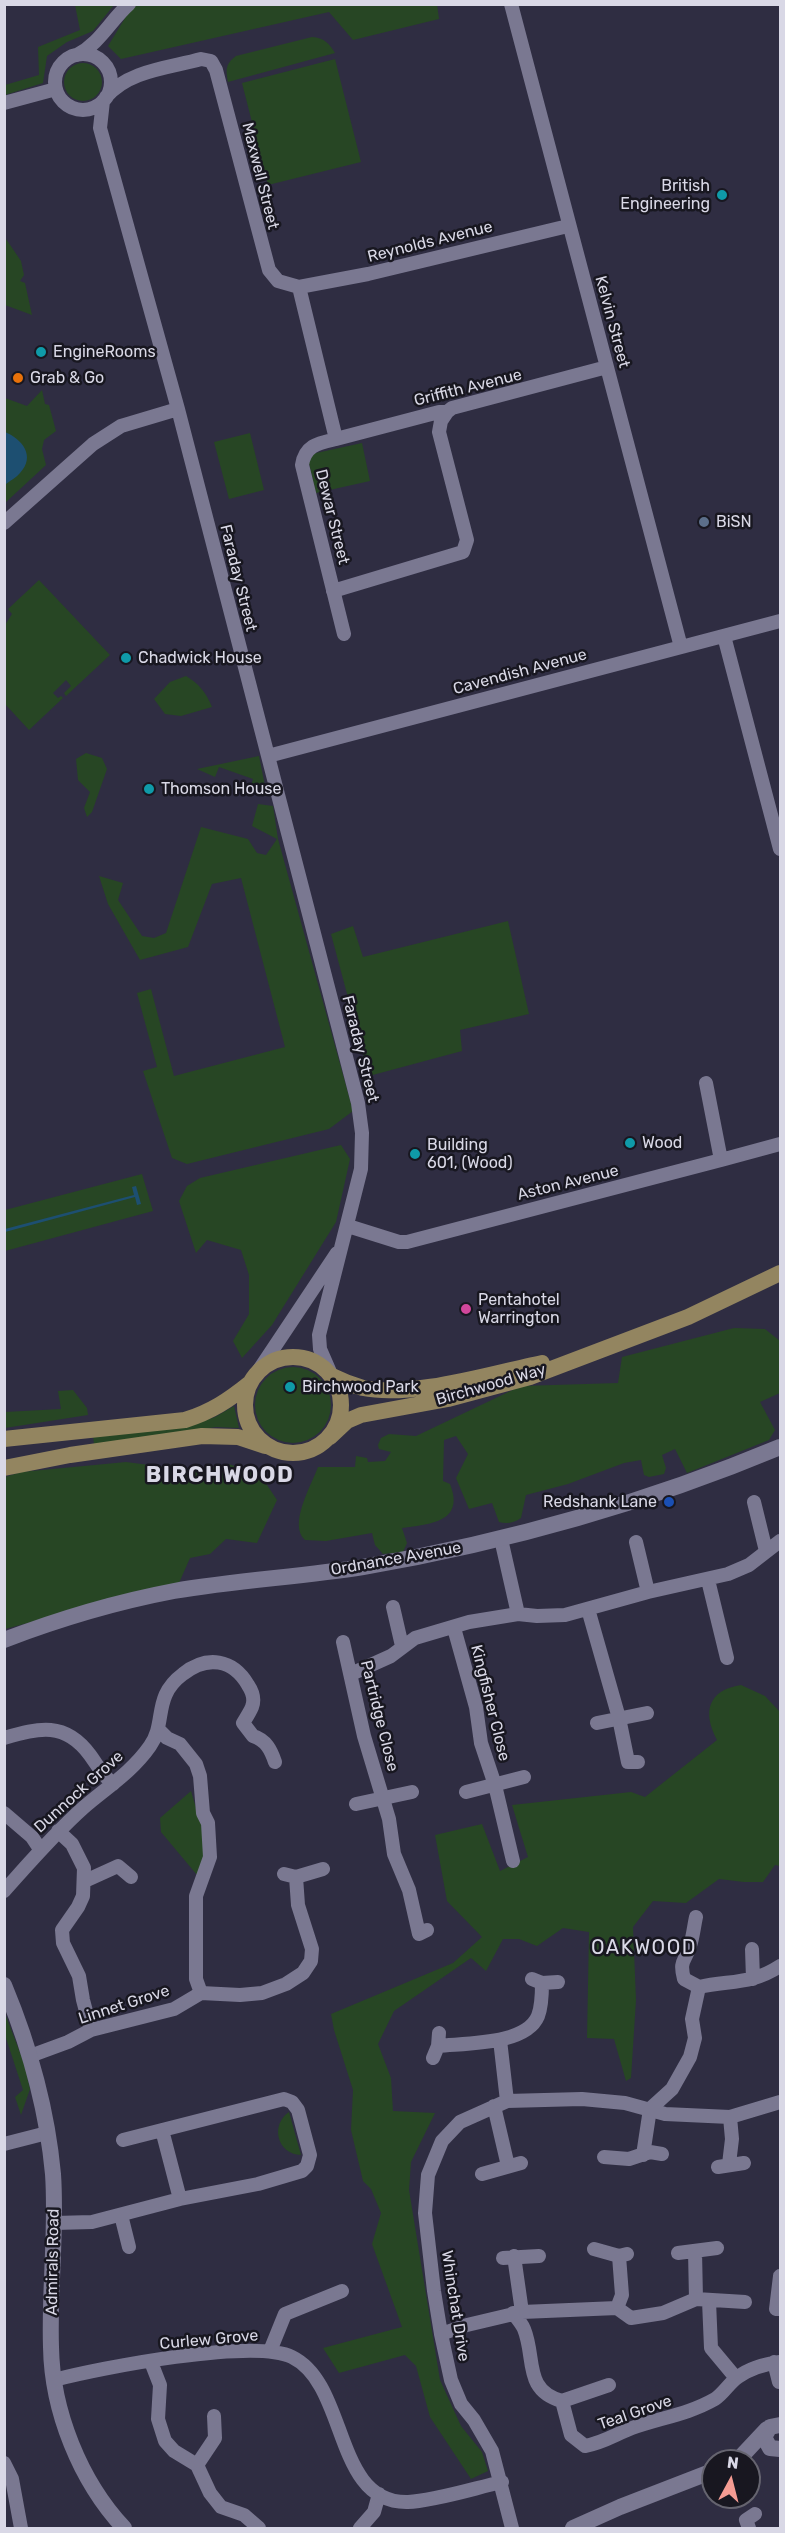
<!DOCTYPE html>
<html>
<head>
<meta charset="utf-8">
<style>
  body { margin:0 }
  #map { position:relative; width:785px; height:2533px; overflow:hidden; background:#2f2d42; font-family:Rubik,sans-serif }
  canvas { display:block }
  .frame { position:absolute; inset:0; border:6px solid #d9d8e6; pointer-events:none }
  .north { position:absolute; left:701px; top:2449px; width:60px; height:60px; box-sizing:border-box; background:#181720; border:2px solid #65646f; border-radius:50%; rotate:7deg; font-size:16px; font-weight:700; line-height:24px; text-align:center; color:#d9d8e6 }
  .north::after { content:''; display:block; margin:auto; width:21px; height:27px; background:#f59c93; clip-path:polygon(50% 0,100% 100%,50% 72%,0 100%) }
</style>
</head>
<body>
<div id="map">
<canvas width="785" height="2533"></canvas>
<div class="frame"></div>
<div class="north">N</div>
</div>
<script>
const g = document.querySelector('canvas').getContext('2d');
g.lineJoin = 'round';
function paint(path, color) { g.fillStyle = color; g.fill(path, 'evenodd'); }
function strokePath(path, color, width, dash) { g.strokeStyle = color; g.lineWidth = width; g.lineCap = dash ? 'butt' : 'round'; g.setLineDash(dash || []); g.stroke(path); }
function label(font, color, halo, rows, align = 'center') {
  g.font = font + ' Rubik,sans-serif'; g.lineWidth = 5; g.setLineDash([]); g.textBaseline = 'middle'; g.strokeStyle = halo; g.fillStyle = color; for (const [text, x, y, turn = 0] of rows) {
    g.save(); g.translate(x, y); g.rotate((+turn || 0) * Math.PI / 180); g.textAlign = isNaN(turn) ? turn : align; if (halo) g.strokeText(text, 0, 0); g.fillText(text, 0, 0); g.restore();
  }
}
const green = new Path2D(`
  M437 4 439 19 353 40 329 12 121 59 108 46 133 5Z
  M75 5H114L93 31 67 42 47 56 43 83 5 95V85L39 75 38 47 80 30Z
  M312 37C324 38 329 43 335 53L228 82C226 70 225 64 236 56Z
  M335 59 361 162 268 185 242 83Z
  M64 82a19 19 0 1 1 38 0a19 19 0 1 1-38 0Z
  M4 236 21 261 24 275 20 281 25 283 32 315 5 305Z
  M42 390 45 404 49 405 56 431 44 440 42 449 46 465 5 503V398L27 406Z
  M250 433 264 490 229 499 214 442Z
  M362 443 370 481 316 493 307 455Z
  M39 580 110 655 66 696 64 693 71 686 66 680 53 693 58 698 61 696 63 698 29 730 5 704V625L12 614 8 609Z
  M186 676C199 684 206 692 212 707L181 716 165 714 154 699 170 682Z
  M86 753 102 758 107 769 92 812 87 817 84 808 90 792 78 780 76 759Z
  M259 756 267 796H261V793L250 788 253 779 219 767 215 777 197 769Z
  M258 804 273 806 278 839 353 1111 329 1129 187 1164 172 1158 143 1071 157 1067 137 993 151 989 174 1076 285 1047 241 878 212 884 188 947 140 960 108 904 99 876 123 883 118 900 142 936 154 938 166 933 201 827 248 839 257 853 266 855 277 839 252 826Z
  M508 921 529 1014 460 1030 462 1051 369 1076 331 934 353 926 363 957Z
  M341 1145 350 1159 336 1222 272 1325 242 1358 233 1341 249 1314V1275L241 1250 207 1240 196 1253 179 1201 187 1186 200 1178Z
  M142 1174 153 1211 5 1251V1210Z
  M734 1328 765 1329 780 1341V1393L760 1402 775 1430 769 1440 687 1473 675 1449 662 1455 666 1468 664 1474 649 1477 644 1475 641 1460 624 1463 568 1484 526 1495 521 1518C514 1523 507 1524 499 1522L492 1503 469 1509 456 1478 468 1454 456 1436 444 1440 443 1481 450 1484C465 1522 431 1524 402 1528L407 1543 403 1552 383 1554 375 1545 372 1533 326 1541 305 1540C288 1525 311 1486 318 1467H355L356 1456 367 1458 368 1462 385 1461 391 1452 379 1449 378 1445 381 1438 389 1434 416 1436 521 1386 618 1383 622 1357Z
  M255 1405a38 38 0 1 1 76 0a38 38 0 1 1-76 0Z
  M73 1390 87 1408 88 1415 5 1428V1412L61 1409 58 1391Z
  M234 1406 239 1428 216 1427 94 1445 93 1436 198 1423 215 1417Z
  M126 1462 196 1471 229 1464 261 1476 277 1500 257 1543 226 1539 210 1554 190 1558 179 1583 5 1629V1477L21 1472Z
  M741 1685 765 1696 780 1712V1866L775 1865 763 1882H744L719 1879 686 1903 653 1901 633 1927 636 2000 631 2078 626 2081 614 2039 587 2038 589 1932 563 1928 537 1946 519 1939H503L486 1971 471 1958 394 2011 378 2044 391 2078 393 2111 435 2113 411 2162 409 2190 440 2380 461 2426 482 2452 488 2471 471 2479 430 2417 416 2366 405 2355 339 2373 323 2348 402 2327 372 2244 381 2213 371 2189 363 2181 351 2130 353 2090 334 2030 331 2014 453 1963 482 1937 447 1901 435 1835 482 1824 500 1871 528 1857 512 1805 631 1792 645 1797 717 1740C702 1712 708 1690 741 1685Z
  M191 1791C200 1824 213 1840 197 1875L161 1832 160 1818Z
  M4 2011 24 2063 30 2089 21 2115 15 2097 23 2090 5 2035Z
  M289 2112 301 2155C277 2154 270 2125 289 2112Z`);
const water = new Path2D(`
  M5 432C22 439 36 456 20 473 16 478 9 481 5 485Z
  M136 1186 141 1204 137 1205 135 1197 5 1232V1229L134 1195 132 1187Z`);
const minor = new Path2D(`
  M511 4 681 647
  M55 82a28 28 0 1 1 56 0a28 28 0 1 1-56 0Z
  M77 55C100 43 110 21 129 4
  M106 97C129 70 169 68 201 59L211 61 216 70 269 270 278 281 299 287 368 274 568 226
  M103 101 100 128 178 409 358 1103 362 1133 361 1169 319 1335 320 1349 330 1372
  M4 103 56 89
  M299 287 336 439C319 443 305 445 302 465L344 634
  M336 439 439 412H447L452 408 607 367
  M4 523 93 444 121 426 178 409
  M333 591 463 552 467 540 439 432 441 421 447 412
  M724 636 780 849
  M268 756 780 621
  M721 1160 780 1144
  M348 1226 399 1242H407L721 1160 706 1083
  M255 1376 337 1253
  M754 1502 766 1551
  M501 1539 518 1614
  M636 1542 648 1592
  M708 1580 727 1658
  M393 1607 402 1646
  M588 1609 619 1718 628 1762H638
  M454 1628 476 1707 481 1743 495 1785 513 1861
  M343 1642 364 1736 389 1819 394 1854 409 1890 419 1934 427 1930
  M351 1674 391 1656 415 1638 469 1622 518 1614 537 1616 565 1615 648 1592 728 1574 749 1565 780 1541
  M597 1723 647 1713
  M158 1729 167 1738 180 1744 196 1764 200 1776 203 1813 208 1823 210 1857 196 1896V1979L201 1993
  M4 1738C39 1728 65 1721 90 1755 98 1766 102 1775 113 1784
  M466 1792 524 1777
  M356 1804 412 1792
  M4 1813 32 1837 40 1849
  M58 1831 72 1844 84 1868 83 1896 78 1907 62 1930 63 1943 79 1976 83 2000 91 2030
  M284 1874 296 1877 323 1869
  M85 1881 118 1866 131 1877
  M4 1891C30 1862 54 1834 83 1808 106 1788 132 1772 150 1746 167 1722 152 1697 183 1674 207 1655 233 1659 248 1685 252 1691 255 1699 252 1707 250 1712 246 1718 243 1723L253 1736C266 1740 271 1750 275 1762
  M752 1949 753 1979
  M532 1979 542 1983 558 1982
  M699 1987C731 1980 751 1985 780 1966
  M500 2040 507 2101
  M438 2046C466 2043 526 2045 538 2016 542 2006 542 1993 542 1983
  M30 2056 68 2042 91 2030 174 2009 201 1993 240 1995 262 1993 286 1984 303 1973 311 1961 312 1949 298 1905 296 1877
  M433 2058 438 2046 439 2033
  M494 2106 508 2166
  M162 2130 180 2199
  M4 2144 47 2133
  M643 2155 650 2109 672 2089 690 2057 695 2038 692 2019 699 1987 684 1979C679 1960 685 1962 690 1946 693 1937 694 1926 696 1917
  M604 2157 629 2159 650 2152 662 2154
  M729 2164 732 2139 730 2117
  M718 2167 744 2163
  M482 2174 521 2163
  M121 2215 129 2247
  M55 2223 92 2222 180 2199 258 2184 302 2171 307 2166 310 2155 298 2110 292 2102 284 2099 123 2140
  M594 2249 619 2256 627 2254
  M695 2251 696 2299
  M678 2253 717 2248
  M514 2256 522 2312
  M503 2258 539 2256
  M780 2276 776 2309H780
  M709 2301 711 2348 736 2378
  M617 2308 622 2295 619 2256
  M513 2313C517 2318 522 2324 524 2329 536 2358 523 2390 562 2401L571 2435 585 2446C603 2443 616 2434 632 2428 660 2418 689 2414 715 2399 724 2393 729 2383 738 2377 750 2368 765 2364 780 2362
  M441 2334 467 2325 522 2312 617 2308 631 2318 663 2313 696 2299 745 2302
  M270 2351 285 2314 342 2291
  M151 2362 160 2385 158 2419 165 2441 174 2451 197 2465 210 2493 221 2507 244 2515 259 2528
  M774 2362 779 2382
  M54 2380C100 2368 253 2338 292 2357 349 2385 333 2504 408 2502 434 2501 475 2488 502 2482
  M562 2401 609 2385
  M4 2463 12 2479 21 2528
  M197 2465 215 2438 214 2416
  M360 2528 374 2512 379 2494
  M512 2528 492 2451 474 2420 461 2404 451 2380 441 2334 434 2291 425 2213 428 2175 442 2141 460 2122 507 2101 582 2099 625 2103 665 2114 730 2117 780 2102
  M749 2528 746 2520 755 2514`);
const tertiary = new Path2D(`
  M4 1640C59 1619 116 1602 174 1591 236 1580 301 1577 363 1567 507 1542 646 1503 780 1447
  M4 1985C29 2045 47 2109 53 2174 57 2232 49 2289 51 2347 52 2411 80 2481 124 2528
  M780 2425 770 2427 764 2437 770 2448 780 2449
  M737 2461 767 2429
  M573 2528 620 2507 713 2471`);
const primary = new Path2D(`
  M245 1405a48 48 0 1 1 96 0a48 48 0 1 1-96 0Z
  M332 1376C342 1381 352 1385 363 1388 413 1398 492 1373 542 1363
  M330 1437 347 1421 361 1415 448 1399 530 1377 688 1317 780 1273
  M4 1439 185 1420C211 1412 229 1400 250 1383
  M4 1468 70 1455 202 1436 238 1437 265 1446`);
const markers = [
  [722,195,6,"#0f9aa8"],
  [41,352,6,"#0f9aa8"],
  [18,378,6,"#e8710a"],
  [704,522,6,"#5c6f8a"],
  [126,658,6,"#0f9aa8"],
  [149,789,6,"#0f9aa8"],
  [630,1143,6,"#0f9aa8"],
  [415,1154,6,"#0f9aa8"],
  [466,1309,6,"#d1479c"],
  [290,1387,6,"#0f9aa8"],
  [669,1502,6,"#1a4fb4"]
];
const streetNames = [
  ["Maxwell Street",260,176,76],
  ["Reynolds Avenue",430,242,-14],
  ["Kelvin Street",612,322,75],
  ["Griffith Avenue",468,388,-14],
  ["Dewar Street",332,517,76],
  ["Faraday Street",238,578,76],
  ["Cavendish Avenue",520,672,-15],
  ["Faraday Street",360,1049,76],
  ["Aston Avenue",568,1183,-14],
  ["Birchwood Way",491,1385,-16],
  ["Ordnance Avenue",396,1559,-10],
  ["Kingfisher Close",490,1703,76],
  ["Partridge Close",379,1716,76],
  ["Dunnock Grove",79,1792,-42],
  ["Linnet Grove",124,2005,-18],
  ["Admirals Road",53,2262,-89],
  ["Whinchat Drive",455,2306,81],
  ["Curlew Grove",209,2340,-5],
  ["Teal Grove",635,2413,-19]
];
const poiNames = [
  ["British",710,186,"right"],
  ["Engineering",710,204,"right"],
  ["EngineRooms",53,352],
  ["Grab & Go",30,378],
  ["BiSN",716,522],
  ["Chadwick House",138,658],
  ["Thomson House",161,789],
  ["Wood",642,1143],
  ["Building",427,1145],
  ["601, (Wood)",427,1163],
  ["Pentahotel",478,1300],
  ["Warrington",478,1318],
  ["Birchwood Park",302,1387],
  ["Redshank Lane",657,1502,"right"]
];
const quarterNames = [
  ["OAKWOOD",644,1948]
];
const districtNames = [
  ["BIRCHWOOD",220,1476]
];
paint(green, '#274624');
paint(water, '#1d4f71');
strokePath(minor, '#7a7891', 14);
strokePath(tertiary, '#7a7891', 16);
strokePath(primary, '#938560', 16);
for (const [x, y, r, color] of markers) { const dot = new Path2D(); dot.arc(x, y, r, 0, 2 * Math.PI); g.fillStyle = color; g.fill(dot); strokePath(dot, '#181720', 2); }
label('16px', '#d9d8e6', '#181720', streetNames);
label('16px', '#d9d8e6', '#181720', poiNames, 'left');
g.letterSpacing = '1.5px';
label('20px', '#d9d8e6', '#181720', quarterNames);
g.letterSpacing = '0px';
g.letterSpacing = '1.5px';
label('bold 22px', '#d9d8e6', '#181720', districtNames);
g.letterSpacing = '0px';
</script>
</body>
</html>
